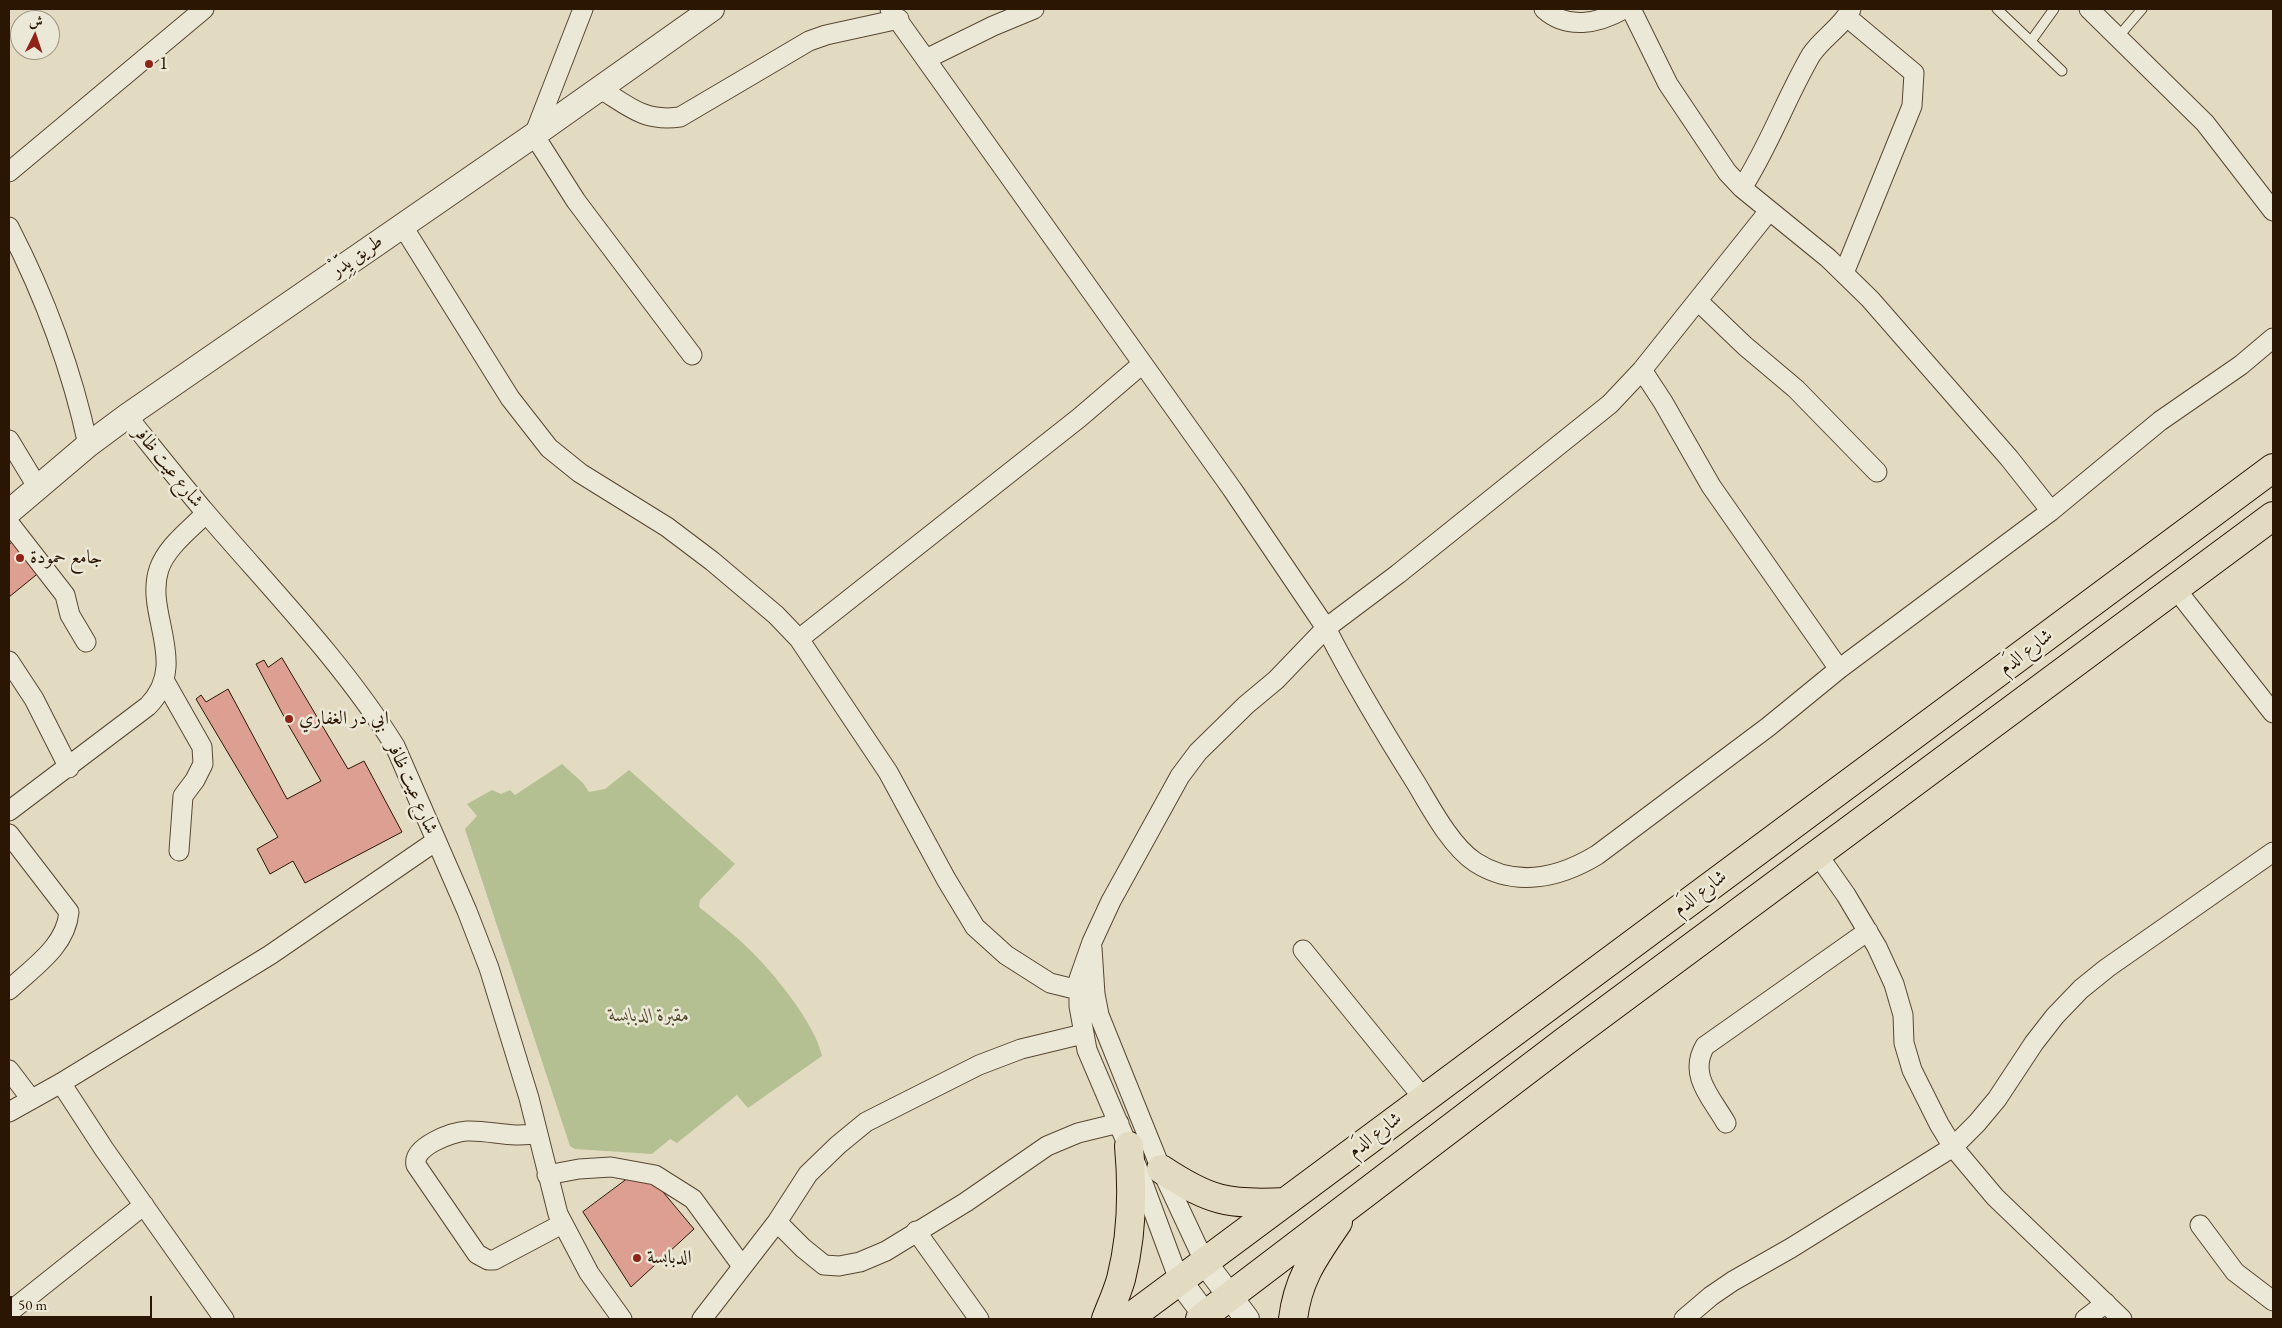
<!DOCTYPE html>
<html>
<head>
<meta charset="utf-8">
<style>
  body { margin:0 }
  #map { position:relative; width:2282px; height:1328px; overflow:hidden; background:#e2dbc1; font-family:"EB Garamond",Amiri,serif }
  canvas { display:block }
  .frame { position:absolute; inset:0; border:10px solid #2a1602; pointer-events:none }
  .north { position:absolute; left:10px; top:10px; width:50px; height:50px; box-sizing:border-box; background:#ece8d7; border:1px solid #9e9482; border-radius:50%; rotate:4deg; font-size:14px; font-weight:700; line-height:20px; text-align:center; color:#2a1602 }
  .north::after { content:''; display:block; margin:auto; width:18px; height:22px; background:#8f2418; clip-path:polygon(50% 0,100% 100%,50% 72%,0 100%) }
  .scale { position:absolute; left:10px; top:1296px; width:142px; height:22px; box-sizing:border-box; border:2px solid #2a1602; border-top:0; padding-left:6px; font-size:15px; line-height:18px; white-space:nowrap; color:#2a1602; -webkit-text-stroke:4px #ece8d7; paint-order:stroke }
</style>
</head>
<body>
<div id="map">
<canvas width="2282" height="1328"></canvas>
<div class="frame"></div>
<div class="north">ش</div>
<div class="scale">50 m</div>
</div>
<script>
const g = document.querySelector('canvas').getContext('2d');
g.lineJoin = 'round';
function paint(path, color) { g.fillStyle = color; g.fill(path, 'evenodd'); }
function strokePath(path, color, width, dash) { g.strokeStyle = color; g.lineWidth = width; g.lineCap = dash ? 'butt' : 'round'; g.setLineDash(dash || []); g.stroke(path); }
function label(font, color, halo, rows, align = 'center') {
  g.font = font + ' "EB Garamond",Amiri,serif'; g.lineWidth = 5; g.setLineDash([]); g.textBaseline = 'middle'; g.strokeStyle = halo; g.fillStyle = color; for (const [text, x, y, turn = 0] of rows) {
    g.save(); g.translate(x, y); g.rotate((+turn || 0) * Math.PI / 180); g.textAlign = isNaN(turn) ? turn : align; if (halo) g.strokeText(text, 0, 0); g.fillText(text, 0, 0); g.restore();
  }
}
const green = new Path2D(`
  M562 764 583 783 589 792 605 789 629 770 735 864 700 900 699 907C716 921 734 934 749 949 773 972 816 1025 822 1056L748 1108 737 1095 677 1143 670 1139 652 1154 575 1149 570 1146 465 829 477 816 467 804 492 790 501 794 510 790 515 795Z`);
const building = new Path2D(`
  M16 539 41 571 9 597V545Z
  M282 658 348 769 364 761 402 832 305 883 293 861 270 874 257 849 278 837 196 699 201 695 206 702 228 689 287 799 321 781 289 726 256 664 264 660 268 667Z
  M627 1179 653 1180 694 1229 631 1287 583 1212Z`);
const service = new Path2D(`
  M1997 9 2062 71
  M2118 37 2142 9
  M2031 41 2054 9`);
const minor = new Path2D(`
  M583 9 534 135 576 201 692 355
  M890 9 1232 489 1326 628 1276 680 1246 705 1198 752 1180 776 1111 901 1092 942 1079 979V1006L1087 1050 1137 1167 1179 1280
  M1544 9C1567 30 1598 24 1624 9
  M1631 9 1668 84 1727 172 1742 188 1828 258 1870 299 2009 458 2051 511
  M2089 9 2205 123 2273 211
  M926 59 993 26 1034 9
  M599 88C629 106 643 122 680 117L809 41 826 35 899 19
  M9 172 204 9
  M1742 188C1769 146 1786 98 1811 55 1822 38 1842 27 1851 9
  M1769 211 1642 370 1610 404 1398 574 1326 628C1353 681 1384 732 1416 783 1431 808 1451 846 1475 862 1515 888 1559 878 1597 855L1768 727 1839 669 2051 511 2160 421 2241 365 2273 338
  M402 225 510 398 549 448 580 473 667 527 712 561 776 615 799 639 888 772 946 879 975 927 1006 955 1050 983 1095 994
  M9 227C44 295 72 370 88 445
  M1844 273 1912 106 1914 73 1847 17
  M1698 301 1745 346 1796 389 1877 472
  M1642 370 1663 402 1711 486 1839 669
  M127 416C153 448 179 481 206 513 271 589 342 661 395 746L467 911 489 968 529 1098 558 1214 589 1273 622 1319
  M9 440 38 488
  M9 523 65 595 70 615 86 642
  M2175 588 2273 713
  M799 639 1079 418 1141 365
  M9 661 34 699 69 768
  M164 680 202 747 203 764 195 780 183 796 179 851
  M9 811 148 706C190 663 144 614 159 569 167 546 190 530 206 513
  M9 834 69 912C66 947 32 968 9 990
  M1818 855 1846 895 1877 947 1894 984 1903 1015 1904 1043 1912 1070 1939 1124 1953 1147 1995 1197 2122 1319
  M1092 948 1095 994 1099 1015 1161 1169 1205 1263
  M1303 950 1424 1099
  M9 1070 31 1099
  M61 1083 104 1149 224 1319
  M9 1112 61 1083 270 955 436 841
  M1726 1123C1711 1097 1688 1075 1705 1046L1868 931
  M537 1133C513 1139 491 1130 467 1131 451 1132 412 1147 416 1165L477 1254 488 1260H494L562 1224
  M547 1175 579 1169 611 1167 655 1175 693 1199 742 1266
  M777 1222 803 1248 824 1265 839 1266 860 1262 886 1251 966 1202 1047 1146 1078 1133 1119 1123
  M2200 1225 2235 1272 2273 1301
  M916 1231 979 1319
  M12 1310 144 1205
  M702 1319 777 1222 808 1174 838 1145 866 1122 979 1065 1021 1049 1083 1034
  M1684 1319 1711 1296 1733 1281 1791 1248 1953 1147 1977 1123 1997 1099 2034 1043 2055 1016 2081 989 2107 968 2273 852
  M2085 1319 2106 1303`);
const tertiary = new Path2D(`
  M9 512 88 445 127 416 534 135 712 9
  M1205 1263 1247 1319
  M1179 1280 1208 1319`);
const primary = new Path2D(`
  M1161 1169C1209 1201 1228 1205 1285 1202
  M1106 1319C1111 1306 1117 1293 1121 1279 1132 1236 1133 1190 1129 1146
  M1128 1319 2273 468
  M1200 1319 1564 1042 2273 516
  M1293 1319C1298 1278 1315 1256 1338 1222`);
const markers = [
  [149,64,5,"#8f2418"],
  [20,558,5,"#8f2418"],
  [289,719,5,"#8f2418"],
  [637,1258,5,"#8f2418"]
];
const poiNames = [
  ["1",159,64],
  ["جامع حمودة",30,558],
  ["ابي در الغفاري",299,719],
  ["الدبابسة",647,1258]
];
const streetNames = [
  ["طريق يِدِّرْ",357,256,-35],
  ["شارع عيت ظافر",168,467,51],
  ["شارع الدَم",2026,652,-37],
  ["شارع عيت ظافر",412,788,66],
  ["شارع الدَم",1700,893,-37],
  ["شارع الدَم",1375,1135,-37]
];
const parkNames = [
  ["مقبرة الدبابسة",649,1016]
];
paint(green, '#b4c092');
paint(building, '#dd9f92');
strokePath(building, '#2a1602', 1);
strokePath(service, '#584732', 11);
strokePath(minor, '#584732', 21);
strokePath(tertiary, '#584732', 26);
strokePath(primary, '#2a1602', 30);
strokePath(service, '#ece8d7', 9);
strokePath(minor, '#ece8d7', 19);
strokePath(tertiary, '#ece8d7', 24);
strokePath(primary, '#e2dbc1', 28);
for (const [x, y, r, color] of markers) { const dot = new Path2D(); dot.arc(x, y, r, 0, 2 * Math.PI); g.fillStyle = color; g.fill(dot); strokePath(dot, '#ece8d7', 2); }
label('19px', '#2a1602', '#ece8d7', poiNames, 'left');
label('19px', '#2a1602', '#ece8d7', streetNames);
label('italic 19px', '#53492d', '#ece8d7', parkNames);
</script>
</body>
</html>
